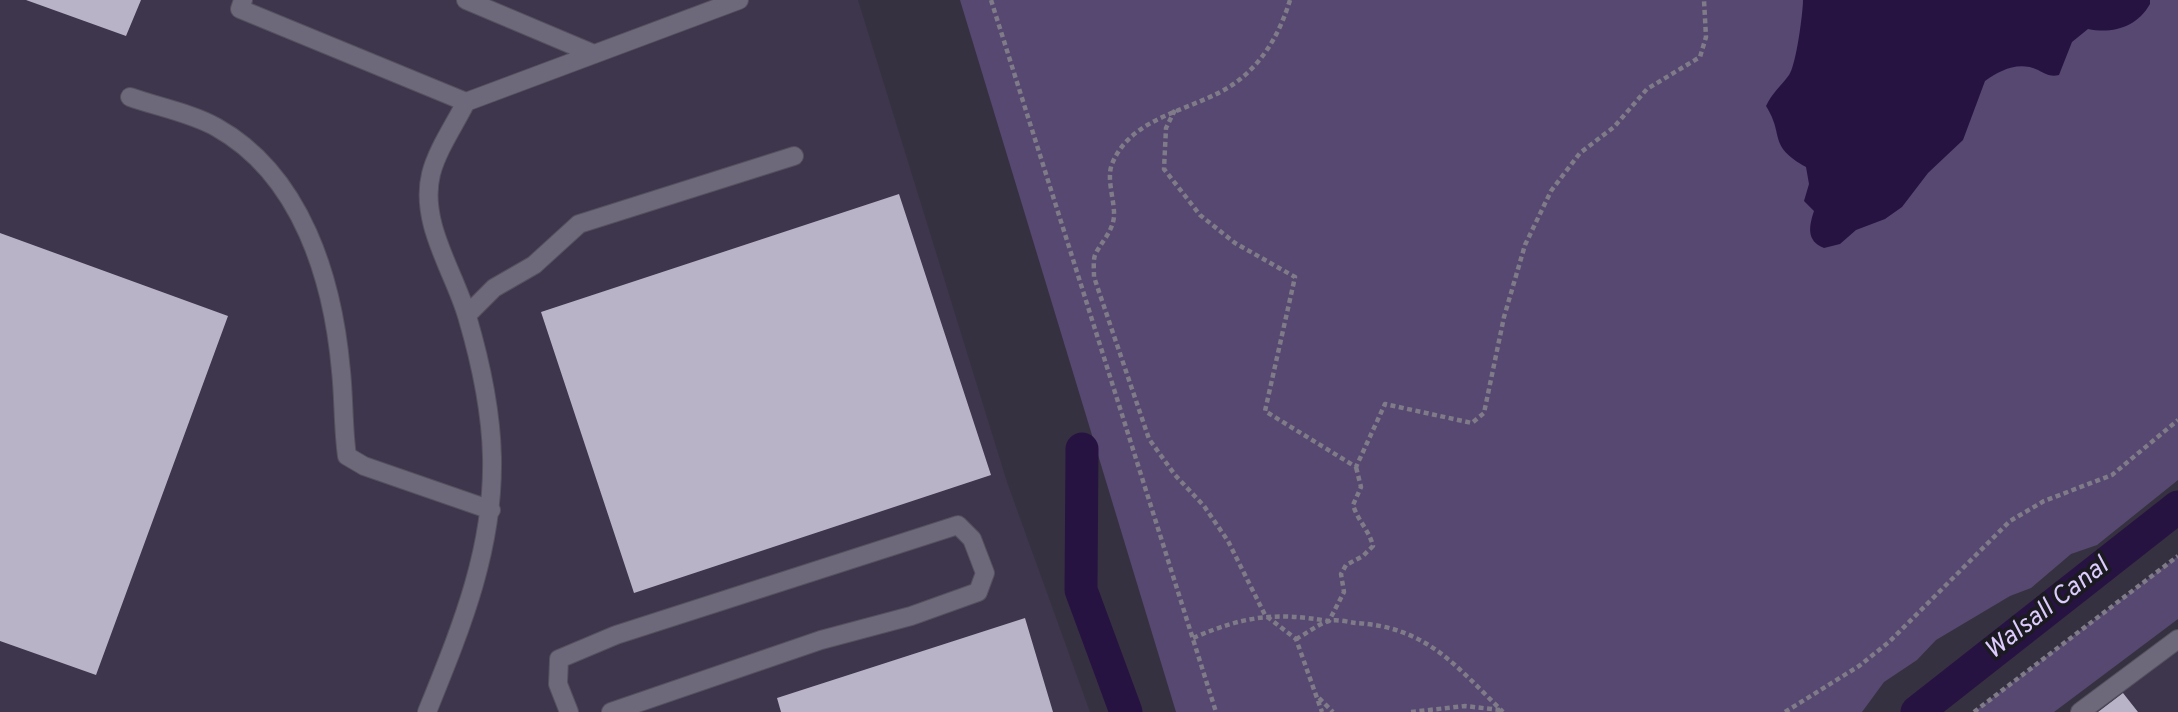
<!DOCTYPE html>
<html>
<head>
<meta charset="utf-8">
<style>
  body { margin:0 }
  canvas { display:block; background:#363140 }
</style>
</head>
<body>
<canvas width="2178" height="712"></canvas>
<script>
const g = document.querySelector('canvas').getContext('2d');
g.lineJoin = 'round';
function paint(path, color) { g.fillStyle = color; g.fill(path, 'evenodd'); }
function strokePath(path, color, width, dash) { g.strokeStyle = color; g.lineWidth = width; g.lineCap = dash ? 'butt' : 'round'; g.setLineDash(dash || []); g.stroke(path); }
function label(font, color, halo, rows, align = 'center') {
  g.font = font + ' Overpass,sans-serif'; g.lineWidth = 7; g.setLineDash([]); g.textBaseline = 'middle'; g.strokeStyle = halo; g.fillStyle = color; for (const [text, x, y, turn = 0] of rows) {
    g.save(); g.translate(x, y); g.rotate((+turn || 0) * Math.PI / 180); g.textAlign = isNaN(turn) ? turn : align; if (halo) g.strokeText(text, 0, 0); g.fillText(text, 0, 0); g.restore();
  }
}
const built = new Path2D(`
  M0 0H858L1007 482 1090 712H0Z
  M2178 631V712H2070Z`);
const green = new Path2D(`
  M960 0H2178V480L2097 545 2071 554 2031 588 2010 596 1936 640 1917 660 1884 682 1862 712H1176Z
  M2178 556V619L2054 712H1974Z`);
const water = new Path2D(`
  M1803 0H2150V4C2137 27 2113 34 2088 29L2072 42 2059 75C2050 77 2046 74 2038 70 2018 61 2001 70 1985 81L1963 140 1928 173 1902 207 1885 219 1856 230 1840 244 1824 248C1806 241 1809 226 1814 211L1804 201 1809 184 1806 167C1767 145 1785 136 1766 106 1772 93 1781 86 1789 75 1796 66 1803 13 1803 0Z`);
const canal = new Path2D(`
  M1082 449 1081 590 1126 712
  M1917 712 2178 507`);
const building = new Path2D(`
  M26 0H141L126 36Z
  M899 194 991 475 634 593 541 312Z
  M0 233 228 316 96 675 0 641Z
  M1025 618 1053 712H781L777 698Z
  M2123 693 2138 712H2098Z`);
const path = new Path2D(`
  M991 0 1216 712
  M1290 0C1280 33 1263 63 1235 83 1196 111 1132 114 1112 164 1106 179 1115 201 1114 217 1112 233 1101 242 1095 255 1093 261 1094 270 1094 277L1149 439 1175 475 1204 506 1228 541 1265 615 1296 639 1322 712
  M1175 110 1166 128 1164 169 1200 215 1235 243 1295 277 1265 411 1356 467 1385 404 1472 423 1484 413 1504 317 1525 245 1551 191 1580 153 1614 127 1647 89 1700 57 1706 37 1704 0
  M1193 638C1244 616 1274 612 1329 621L1344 592 1341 574 1346 565 1363 556 1373 546C1369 530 1358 521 1353 505L1361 487 1356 467
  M1296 639C1306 634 1318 624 1329 621 1337 619 1348 622 1356 623 1427 627 1456 666 1503 712
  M1319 698 1333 712
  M1411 712 1465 706 1500 710
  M1785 712 1859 666 1889 642 2010 521 2044 501 2112 475 2178 420
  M1974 712 2178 556`);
const minor = new Path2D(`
  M243 0 240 9 466 102
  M466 0 594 54
  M130 97C158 107 191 113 216 127 302 175 333 280 341 371 344 399 343 428 347 456L364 466 491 510
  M467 315 494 288 534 265 579 224 794 156
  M427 712C461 628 494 549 492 457 491 411 480 360 467 316 454 271 419 223 431 174 437 150 455 124 466 102L739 0
  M569 712 558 684 559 659 616 635 958 525 972 539 985 573 978 592 911 616 821 640 611 712
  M2080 712 2178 639`);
const waterNames = [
  ["Walsall Canal",2048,610,-38]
];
paint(built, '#3d364c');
paint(green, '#564870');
paint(water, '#271341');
strokePath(canal, '#271341', 33);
paint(building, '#b9b3c7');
strokePath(minor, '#55505e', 20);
strokePath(path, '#7f7b88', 4.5, [5, 3.5]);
strokePath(minor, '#6d687a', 18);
label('italic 26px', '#dcccfd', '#1c1a21', waterNames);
</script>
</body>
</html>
